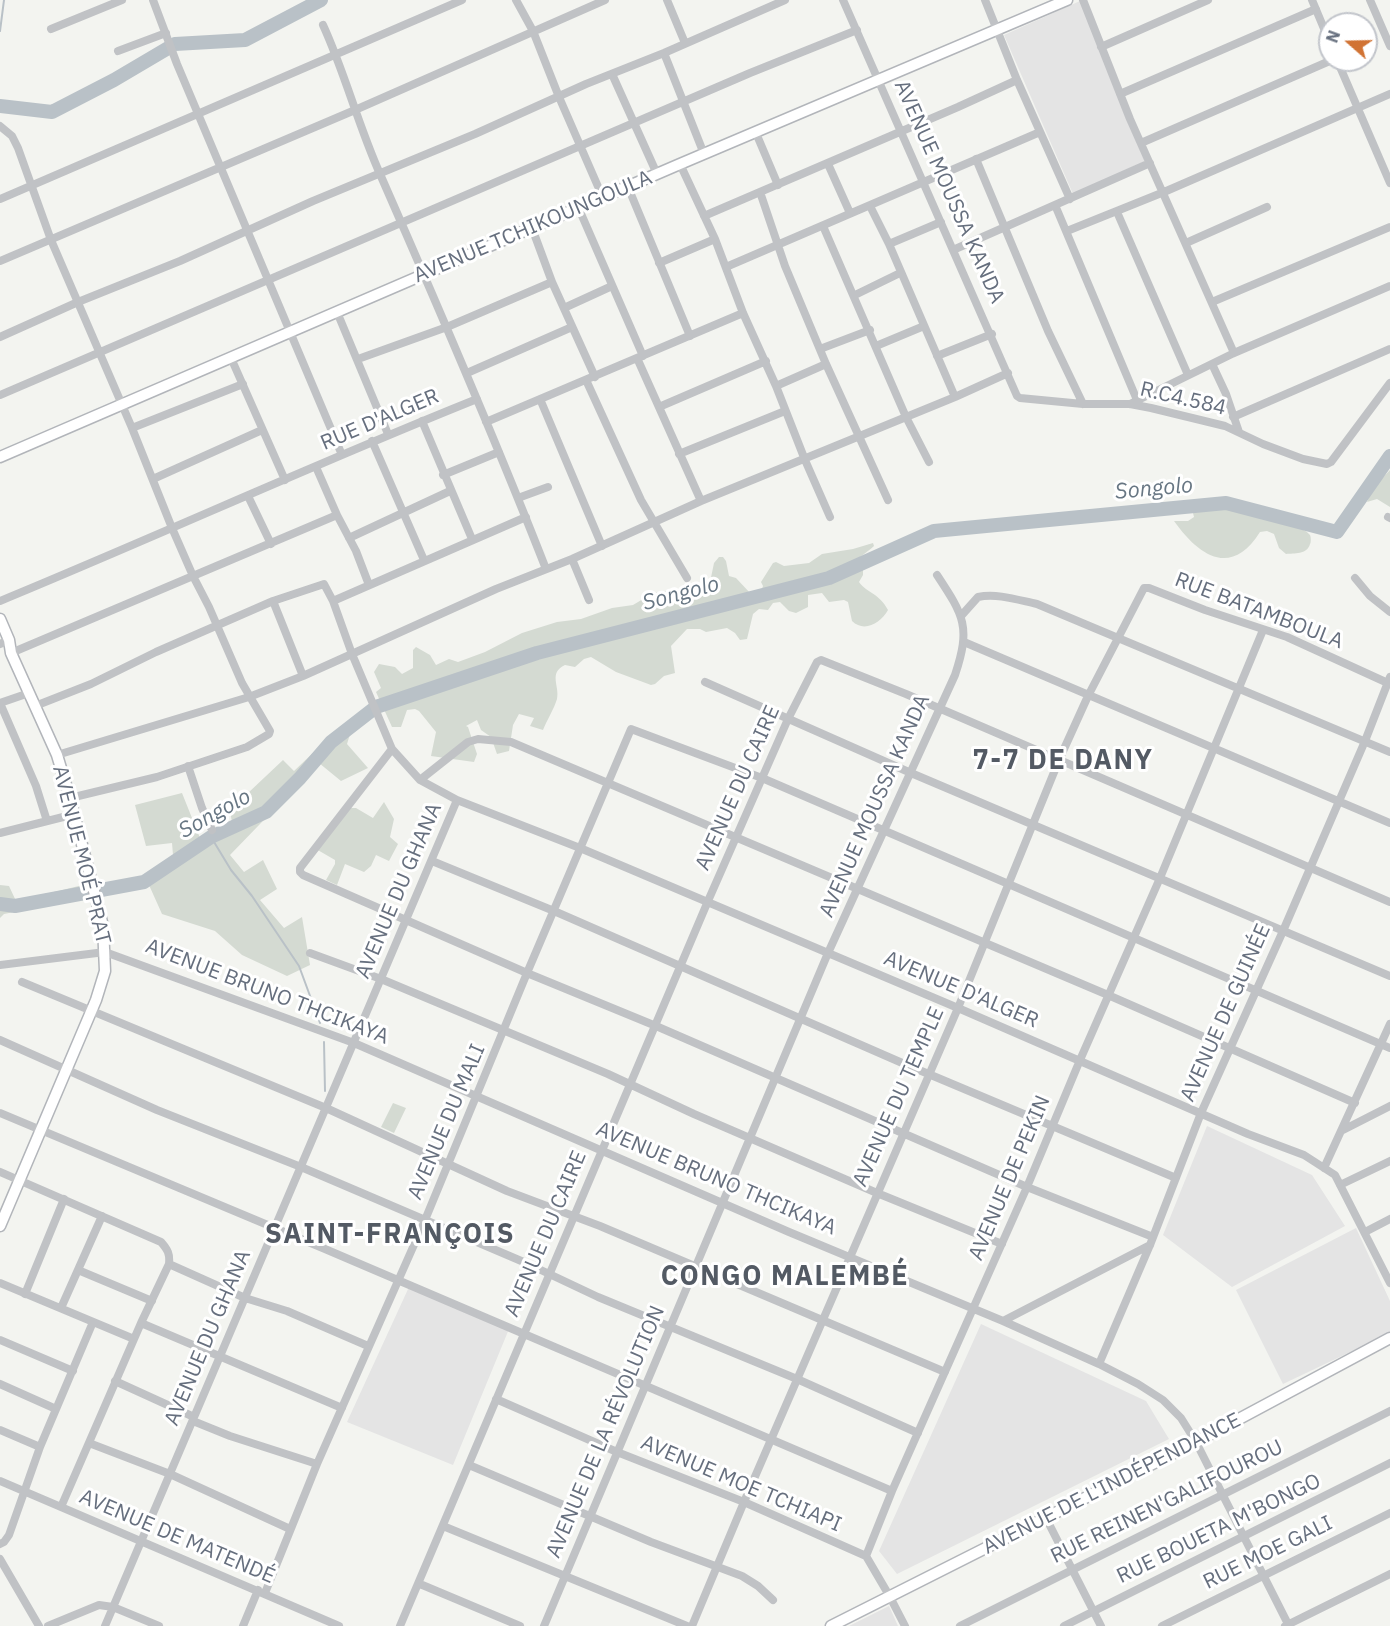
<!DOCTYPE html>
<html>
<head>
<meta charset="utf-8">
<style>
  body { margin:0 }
  #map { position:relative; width:1390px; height:1626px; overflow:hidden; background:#f3f4f0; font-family:"IBM Plex Sans",sans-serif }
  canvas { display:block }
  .north { position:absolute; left:1318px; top:12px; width:60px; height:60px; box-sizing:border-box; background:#fff; border:2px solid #c2c5cb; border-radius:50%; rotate:290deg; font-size:16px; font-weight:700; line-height:24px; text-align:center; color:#666f7e }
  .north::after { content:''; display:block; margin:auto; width:21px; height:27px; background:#d17334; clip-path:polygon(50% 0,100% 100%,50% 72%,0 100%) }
</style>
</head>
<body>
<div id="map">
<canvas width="1390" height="1626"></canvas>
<div class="north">N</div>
</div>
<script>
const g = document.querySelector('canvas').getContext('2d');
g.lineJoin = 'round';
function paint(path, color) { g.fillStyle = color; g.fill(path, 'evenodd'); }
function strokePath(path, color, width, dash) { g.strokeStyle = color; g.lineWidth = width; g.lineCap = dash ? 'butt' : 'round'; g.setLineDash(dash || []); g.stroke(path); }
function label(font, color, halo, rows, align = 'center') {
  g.font = font + ' "IBM Plex Sans",sans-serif'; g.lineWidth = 6; g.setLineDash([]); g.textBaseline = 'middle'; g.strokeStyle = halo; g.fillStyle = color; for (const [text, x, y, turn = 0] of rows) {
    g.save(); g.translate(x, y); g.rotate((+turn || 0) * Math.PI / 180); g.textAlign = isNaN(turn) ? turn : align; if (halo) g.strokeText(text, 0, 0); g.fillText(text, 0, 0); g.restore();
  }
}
const built = new Path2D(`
  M1080 1 1145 161 1073 194 1004 35Z
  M1207 1126 1312 1175 1345 1226 1232 1287 1163 1235Z
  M1356 1228 1390 1301V1333L1283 1384 1236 1290Z
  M409 1287 509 1329 453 1465 347 1422Z
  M981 1324 1146 1401 1169 1439 897 1574 879 1551Z
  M889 1606 898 1626H849Z`);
const green = new Path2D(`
  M1390 470V507L1377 499 1367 502 1373 488Z
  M1224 506C1239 510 1304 524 1310 535 1311 537 1311 543 1310 544 1307 555 1294 553 1286 554L1279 548 1274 534 1267 531 1260 532C1231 578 1199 556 1174 521H1188L1194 517 1192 509Z
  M873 543 874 546C858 560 833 575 812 580 793 584 782 583 763 594L673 615 656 621 594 634 547 648 532 649 509 660 478 670 485 674 506 666 571 646 608 636 626 635 658 623 670 622C706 611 741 601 777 592 809 584 835 582 863 562V575L859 582C867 593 879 593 888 610 881 623 864 633 852 621L848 602 844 600 829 602 822 593 808 595V607L796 613 789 611 780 602 773 603 768 610 759 609 753 614 747 639 740 640 735 633 727 628 706 632 700 629H687L671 646 675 673 664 676 655 684 651 685 616 672 591 657 584 659 575 667 565 665C548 673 560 686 557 699 554 709 547 720 543 730L530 726 534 718 519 714 513 725 509 751 497 754 491 737 481 730 477 720 466 726 468 727 477 754 474 762 431 756 436 732 419 711 415 709 407 710 401 727H392L376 692 381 688 374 672 379 664 395 667 402 674 413 668V650L416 647 430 655 436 665 449 659 458 662 485 652 522 633 557 622 581 619 612 608 633 605 653 593 669 591 695 595 708 592 714 563 719 557H723L726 561 729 576 736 578 751 594H755L762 589 763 586 761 582 773 563 776 562 784 566 809 563 822 554 853 549Z
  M365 711 368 716 351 731 347 744 368 768 341 781 319 763 230 855 244 872 263 860 277 889 260 900 284 928 302 917 310 965 287 976 242 955 215 931 162 914 149 885 174 867 172 843 146 846 135 805 182 793 200 838 232 823 230 810 283 760 294 771 318 748Z
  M384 802 394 819 390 837 398 844 389 861 376 855 371 866 364 872 345 864 337 885 326 880 335 864V860L316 849 349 808H356L373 818Z
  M0 885 9 886 16 901 83 885 84 898 4 914 0 918Z
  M393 1103 406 1108 394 1133 381 1127Z`);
const stream = new Path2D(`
  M0 31 4 0
  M211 837 231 870 252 896 299 966 320 1023
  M324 1042 325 1091`);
const river = new Path2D(`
  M0 106 52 112 114 80 175 44 245 40 321 0
  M0 904 15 906 144 882 211 837 266 812 300 778 331 742 376 707 537 653 829 578 934 531 1226 503 1337 532 1390 456`);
const street = new Path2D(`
  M153 0 177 64 342 455
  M516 0 533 31 559 97 603 198
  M667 0 685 43
  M843 0 1017 396 1020 398 1083 404H1130L1151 408 1225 426 1263 444 1303 459 1327 464 1331 462 1390 383
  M985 0 1017 80 1070 199
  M1083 0 1130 119 1234 353
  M1312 0 1330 43
  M1370 0 1390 46
  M323 25C345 73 358 125 380 174 437 304 494 436 546 569
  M51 29 122 0
  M1101 47 1208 0
  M118 51 166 33
  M664 53 704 154
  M1337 60 1390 183
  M612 74 657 174
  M1120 94 1316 9
  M0 126 12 136 18 148 51 240 132 428 172 528 193 576 209 607 242 683 270 731 269 734 247 747 157 777 70 798
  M756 133 778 185
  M1141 143 1332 60
  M976 159 1048 331 1083 404
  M680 164 715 239 743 313 776 386 805 460 830 517
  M828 164 850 213
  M628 187 690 336
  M760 192 785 266 826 364 888 500
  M0 199 462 0
  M1055 205 1137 400
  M870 206 889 244 955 397
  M579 209 643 356
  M1117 212 1188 375
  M704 216 958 107 1017 80
  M823 226 906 417 929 462
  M532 228 552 282 595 377
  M1067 231 1164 192 1390 94
  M1186 243 1267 207
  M889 244 941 222
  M953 250 1150 163
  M0 261 355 110 605 0
  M659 263 715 239
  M726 267 1040 132
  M855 295 900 273
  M1212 302 1390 227
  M564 308 612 286
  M337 312 388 434
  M0 337 78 302 180 261 313 201 475 134 586 84 664 53 785 0
  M876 346 924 326
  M820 349 870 330
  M937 356 992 334
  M231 358 285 480
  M637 358 701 501
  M358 359 447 327 552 282
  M1212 364 1226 394 1239 432
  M467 373 572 327
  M586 380 641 500 687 578
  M776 386 826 364
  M0 395 750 73 857 30
  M540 399 602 546
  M1130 404 1234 353 1390 286
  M659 407 766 361
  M1233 417 1390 349
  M422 421 472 539
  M486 422 743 313
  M132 428 243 384
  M372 441 424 560
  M679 454 785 411
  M316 467 337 515 356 551 369 585
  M443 475 499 452
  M153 479 262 430
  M248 496 271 544
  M518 498 548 487
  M1388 517 1390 518
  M349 538 450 491
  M572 559 589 600
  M1355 578 1370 596 1390 612
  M0 601C160 535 317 463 477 399
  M273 601 303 676
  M333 601 526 517
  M961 616 978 597C997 593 1018 600 1037 604L1390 752
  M964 642 1390 823
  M0 644 9 640
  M11 653 337 515
  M705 682 911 773 1390 976
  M0 703 36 786 47 821
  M0 703 29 693
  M35 706 91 684 156 652 273 601 324 584 333 601 352 654 392 749 420 780 457 800 580 848 958 1008 1248 1134 1304 1155 1335 1175 1390 1283
  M392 749 300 868V872L303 875 527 973 656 1026 1027 1187 1153 1237
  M57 755 249 697 303 676 496 589 572 559 701 501 955 397 1008 373
  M188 766 202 808 212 830
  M420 780 468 742 478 739 511 742 1108 995 1355 1103
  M0 833 75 814
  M432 861 554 911 900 1062 1176 1178
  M310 953 381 979 608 1074 694 1114 877 1193 1002 1244
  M0 965 105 952 354 1043 789 1232 1003 1321 1099 1364 1138 1384 1163 1400 1181 1418 1196 1442 1289 1626
  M22 982 326 1108 507 1191 600 1226 945 1372
  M0 1040 157 1110 301 1167 526 1263 598 1297 797 1379 918 1433
  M0 1113 325 1249 892 1491
  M1343 1130 1390 1106
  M1324 1168 1390 1024
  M0 1172 161 1242C168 1250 170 1254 169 1264L141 1323 61 1507
  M1340 1185 1390 1161
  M1365 1232 1390 1219
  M169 1264 245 1298 287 1311 368 1346
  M78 1270 152 1301
  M0 1283 134 1339
  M25 1294 64 1199
  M61 1308 102 1216
  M1003 1321 1150 1245
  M141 1323 342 1408
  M0 1340 73 1371
  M1099 1364 1150 1245 1201 1113 1283 931 1365 741 1390 677
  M115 1381 194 1417
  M0 1384 56 1409
  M496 1399 617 1452 744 1502 866 1556 890 1597 905 1626
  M193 1421 230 1436 317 1464
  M0 1430 40 1447
  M89 1443 170 1474 290 1529
  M469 1465 651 1542 742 1576 758 1586 773 1600
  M0 1481 339 1626
  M1046 1518 1101 1626
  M443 1526 687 1626
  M0 1544 4 1542 9 1535 40 1447 93 1322
  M866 1556 892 1491 1027 1187 1080 1060 1160 878 1263 630
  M0 1559 39 1626
  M420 1584 520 1626
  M265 1593 317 1464 425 1220 527 973 631 729 762 778 1390 1048
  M48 1626 99 1605 113 1607 159 1626
  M105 1626 457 800
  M243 1626 258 1590
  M400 1626 708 901 788 719 817 662 821 660 906 694 1390 902
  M544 1626 828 953 955 675C971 627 964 616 937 575
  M692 1626 744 1502 958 1008 1059 760 1088 696 1144 588H1149L1205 610 1287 637 1390 684
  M960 1626 1390 1411
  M1064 1626 1390 1463
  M1162 1626 1390 1513
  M1285 1626 1390 1574`);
const secondary = new Path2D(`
  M0 457 680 164 1067 0
  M0 619 9 640 11 653 57 755 70 798 103 926 105 971 96 1000 0 1226
  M831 1626 1196 1442 1390 1338`);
const streetNames = [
  ["AVENUE MOUSSA KANDA",949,192,66],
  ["AVENUE TCHIKOUNGOULA",533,227,-23],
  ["R.C4.584",1183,399,13],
  ["RUE D'ALGER",380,420,-23],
  ["RUE BATAMBOULA",1259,611,21],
  ["AVENUE DU CAIRE",738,788,-66],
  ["AVENUE MOUSSA KANDA",875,806,-66],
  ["AVENUE MOÉ PRAT",81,855,76],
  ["AVENUE DU GHANA",399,891,-67],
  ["AVENUE D'ALGER",961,990,23],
  ["AVENUE BRUNO THCIKAYA",267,992,21],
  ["AVENUE DE GUINÉE",1226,1013,-66],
  ["AVENUE DU TEMPLE",899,1097,-66],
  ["AVENUE DU MALI",447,1122,-67],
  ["AVENUE DE PEKIN",1010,1178,-67],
  ["AVENUE BRUNO THCIKAYA",716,1179,23],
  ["AVENUE DU CAIRE",546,1234,-67],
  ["AVENUE DU GHANA",208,1338,-67],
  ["AVENUE DE LA RÉVOLUTION",606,1432,-67],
  ["AVENUE MOE TCHIAPI",741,1484,23],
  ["AVENUE DE L'INDÉPENDANCE",1112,1484,-27],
  ["RUE REINEN'GALIFOUROU",1167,1502,-26],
  ["RUE BOUETA M'BONGO",1219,1529,-26],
  ["AVENUE DE MATENDÉ",177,1537,23],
  ["RUE MOE GALI",1268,1553,-26]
];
const waterNames = [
  ["Songolo",1154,489,-5],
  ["Songolo",681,594,-15],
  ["Songolo",215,814,-29]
];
const districtNames = [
  ["7-7 DE DANY",1063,761],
  ["SAINT-FRANÇOIS",390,1235],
  ["CONGO MALEMBÉ",785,1277]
];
paint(built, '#e4e4e4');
paint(green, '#d4dad2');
strokePath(stream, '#b9c1c7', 2);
strokePath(river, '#b9c1c7', 14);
strokePath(secondary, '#b2b5ba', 13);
strokePath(street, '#c0c2c5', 8);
strokePath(secondary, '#fff', 10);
label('21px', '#666f7e', '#fff', streetNames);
label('italic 22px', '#677683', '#fff', waterNames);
g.letterSpacing = '1.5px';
label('bold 27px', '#535a64', '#fff', districtNames);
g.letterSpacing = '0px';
</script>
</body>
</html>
